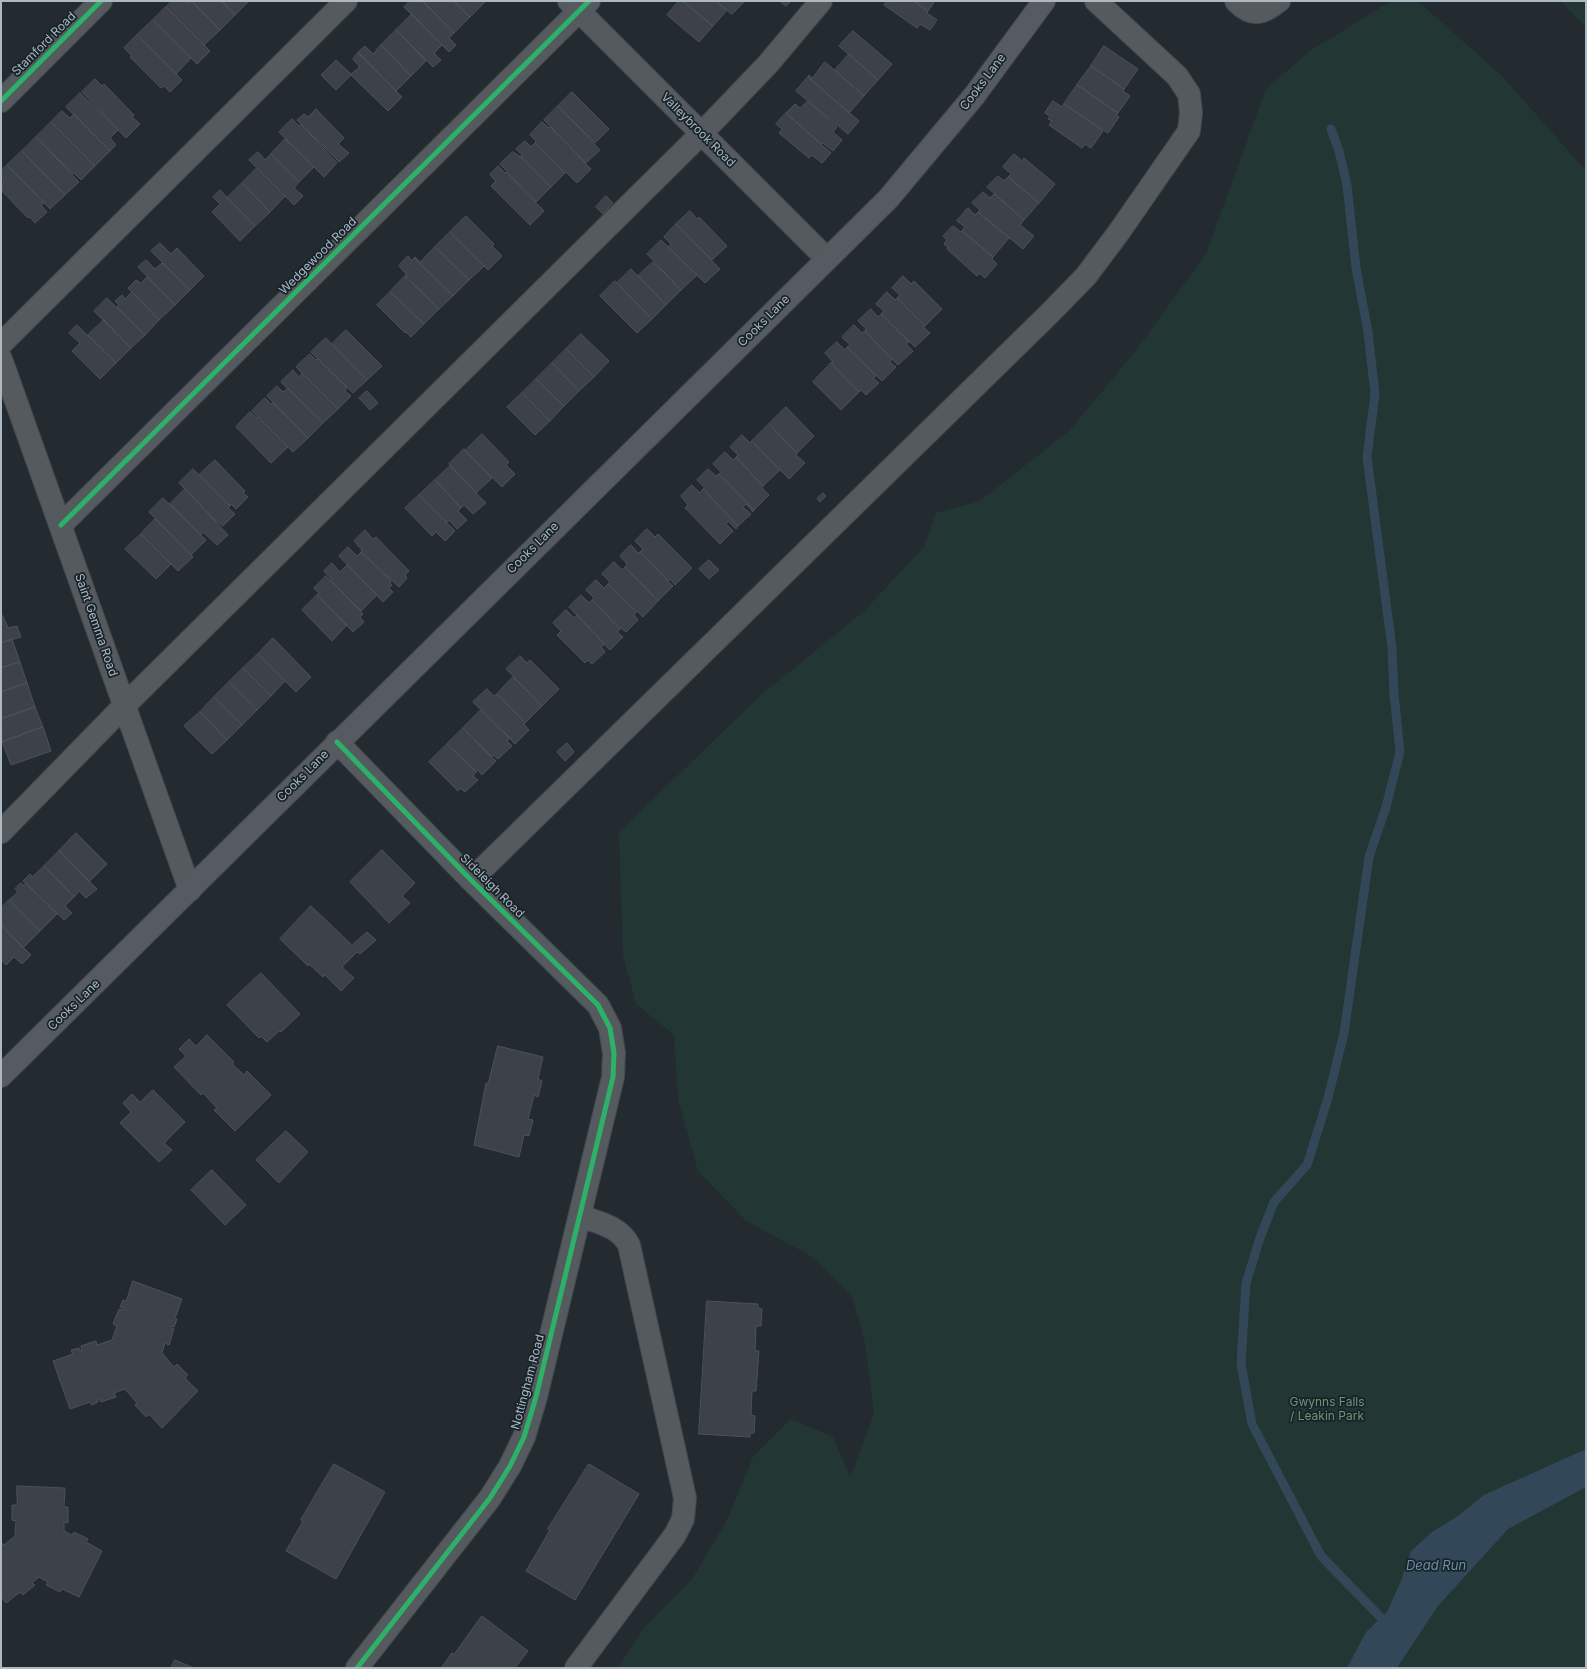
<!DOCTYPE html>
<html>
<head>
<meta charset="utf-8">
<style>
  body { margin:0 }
  #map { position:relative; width:1587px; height:1669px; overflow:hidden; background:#242b30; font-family:Inter,sans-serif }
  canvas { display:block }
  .frame { position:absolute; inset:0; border:2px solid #acb9c3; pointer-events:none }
</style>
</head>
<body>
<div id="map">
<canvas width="1587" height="1669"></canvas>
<div class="frame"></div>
</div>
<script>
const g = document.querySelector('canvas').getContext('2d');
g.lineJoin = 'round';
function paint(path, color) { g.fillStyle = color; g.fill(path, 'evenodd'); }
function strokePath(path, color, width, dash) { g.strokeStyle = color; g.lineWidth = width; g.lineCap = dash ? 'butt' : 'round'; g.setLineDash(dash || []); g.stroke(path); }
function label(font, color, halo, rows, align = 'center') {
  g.font = font + ' Inter,sans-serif'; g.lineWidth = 3.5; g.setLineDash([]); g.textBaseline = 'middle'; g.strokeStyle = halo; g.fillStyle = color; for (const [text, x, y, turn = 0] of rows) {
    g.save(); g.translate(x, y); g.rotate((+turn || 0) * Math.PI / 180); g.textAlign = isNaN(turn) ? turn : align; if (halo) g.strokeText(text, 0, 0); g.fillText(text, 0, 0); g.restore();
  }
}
const green = new Path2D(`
  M1391 1H1418L1503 77 1586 171V1668H618L644 1628 692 1579 727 1520 753 1457 791 1419 833 1437 850 1477 874 1414 865 1343 852 1296 811 1256 746 1221 698 1171 678 1099 674 1035 636 1004 623 955 619 832 761 695 864 611 924 547 936 513 980 501 1070 430 1134 353 1206 254 1266 89 1310 51Z
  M1561 1H1586V28Z`);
const water = new Path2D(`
  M1586 1449V1487L1508 1529 1437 1607 1397 1668H1347L1366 1632 1387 1612 1401 1581 1411 1551 1432 1532 1458 1516 1484 1495Z`);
const stream = new Path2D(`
  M1331 129 1339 151 1347 185 1356 268 1368 332 1375 394 1367 457 1392 648 1394 694 1400 752 1386 807 1369 857 1344 1033 1328 1098 1307 1165 1274 1202 1260 1238 1246 1283 1241 1364 1252 1424 1321 1556 1389 1626`);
const building = new Path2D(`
  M172 1H184L186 3 192 1 220 30 204 45 166 7Z
  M192 1H222L235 15 220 30Z
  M222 1H249L235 15Z
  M410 1H422L454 33 449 38 456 45 449 52 404 7Z
  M425 1H454L470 17 454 33 424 2Z
  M454 1H484L485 2 470 17Z
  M679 1H683L713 26 699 42 667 15Z
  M683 1H716L727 10 713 26Z
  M716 1H743L744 2 732 14Z
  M780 1H791L786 6Z
  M887 1H914L928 11 927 13 937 20 930 30 920 24 917 28 884 5Z
  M914 1H935L928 11Z
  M166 7 210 51 197 64 153 20Z
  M412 14 442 45 434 53 441 60 433 67 396 30Z
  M153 20 191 58 176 74 137 35Z
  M396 30 426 61 411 76 381 45Z
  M853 31 892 64 878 80 839 46Z
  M137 35 182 80 170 92 164 86 161 88 130 57 132 56 124 48Z
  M381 45 411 76 396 91 358 52 365 46 373 54Z
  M1104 46 1138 69 1124 89 1091 66Z
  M358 53 402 97 388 111 351 75 336 90 321 75 336 60 351 74 360 67 353 59Z
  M849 54 878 80 864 96 835 70Z
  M825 62 864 96 849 113 808 77 809 75 812 78Z
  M1091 66 1124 89 1123 91 1130 96 1118 113 1077 85Z
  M808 77 859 121 848 134 796 91Z
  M95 79 102 86 104 84 134 115 132 117 140 124 126 138 82 92Z
  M1077 85 1118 113 1116 115 1119 117 1108 133 1064 104Z
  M572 92 609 129 595 143 558 106Z
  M80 93 118 130 110 138 116 145 110 151 66 107Z
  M808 101 837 127 833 132 842 140 833 151 823 143 821 144 786 113 795 104 800 108Z
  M1053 101 1062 107 1064 104 1103 131 1091 148 1085 144 1082 148 1049 125 1052 121 1048 119 1050 116 1045 113Z
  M558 106 600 150 586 163 544 120Z
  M316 109 344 138 338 144 349 153 339 162 297 120 304 114 308 117Z
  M62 111 70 118 74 114 110 151 95 166 51 122Z
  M786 113 831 153 822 163 812 155 809 158 779 133 782 129 776 124Z
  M292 119 299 126 301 124 337 163 324 177 279 132Z
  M51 122 95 166 81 180 74 173 73 174 36 137Z
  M542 122 549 128 550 127 591 169 577 183 566 172 565 173 535 143 536 141 530 135Z
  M36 137 79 182 65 195 22 151Z
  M285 139 314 167 299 182 271 154Z
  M525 141 531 147 535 143 565 173 551 187 521 157 522 155 516 149Z
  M22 151 65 195 50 209 7 165Z
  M258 152 265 160 271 154 299 182 294 188 303 196 294 205 249 160Z
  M513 152 521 157 551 187 536 202 500 164Z
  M1014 154 1022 161 1024 158 1055 184 1039 203 1008 177 1011 174 1003 167Z
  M7 165 44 203 41 205 47 212 35 223 30 217 28 218 1 190V186L4 183 1 180V171Z
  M498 166 505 173 506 172 544 211 530 225 491 186 496 181 490 175Z
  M257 168 285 196 270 212 242 183Z
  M998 176 1004 181 1008 177 1039 203 1024 220 987 187Z
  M242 183 270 212 255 226 227 198Z
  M220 190 255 226 240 241 212 212 220 204 213 197Z
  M983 192 990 198 994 194 1024 220 1020 225 1034 236 1023 249 978 212 980 210 972 203Z
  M606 196 613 203 603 214 596 207Z
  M968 208 975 215 978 212 1009 238 993 257 962 231 965 227 957 221Z
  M690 211 697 219 699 217 727 246 712 260 676 224Z
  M466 216 494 244 492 246 502 256 488 270 450 232Z
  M676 224 720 269 705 283 668 247 671 244 664 237Z
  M953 226 961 232 962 231 993 257 992 259 997 264 985 278 979 273 977 276 947 249 948 247 944 244 947 240 943 236Z
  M450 232 488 270 484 266 469 280 435 247Z
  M661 240 697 275 681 290 647 254Z
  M160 243 171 254 177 248 204 276 190 290 151 251Z
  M435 247 469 280 453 296 414 258 415 257 420 262Z
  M408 256 412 261 414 258 453 296 439 309 405 276 407 275 399 266Z
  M146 260 155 269 162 263 190 290 175 305 138 267Z
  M653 262 681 290 666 305 638 276Z
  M631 269 666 305 652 319 617 283Z
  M405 276 439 309 424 324 390 292Z
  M903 276 911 284 914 281 942 309 925 326 897 298 900 295 892 288Z
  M147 277 175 305 159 320 128 288 136 280 141 283Z
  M615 281 652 319 637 333 600 296Z
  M132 292 159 320 145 335 117 307 119 305 115 301 122 295 125 299Z
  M390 292 424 324 411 337 406 332 405 333 377 305Z
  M887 292 895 300 897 298 925 326 923 327 930 333 915 347 881 314 884 311 876 304Z
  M107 298 145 335 131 348 94 311Z
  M871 309 878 317 881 314 909 342 906 344 913 351 898 365 865 331 866 329 858 321Z
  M104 320 131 348 116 363 88 335Z
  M77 325 116 363 100 379 72 351 80 343 69 333Z
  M854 325 862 333 865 331 892 359 890 362 896 367 882 381 847 347 850 345 842 337Z
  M346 330 382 366 367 380 332 344Z
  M581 334 609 361 594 377 566 349Z
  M326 338 367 380 353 393 311 352Z
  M837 342 845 350 847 347 876 376 873 378 879 383 866 395 861 390 859 392 831 363 833 362 825 353Z
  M566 349 594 377 579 391 552 363Z
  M310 354 316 360 318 359 347 388 345 391 351 396 338 409 296 367Z
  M552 363 579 391 564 406 536 379Z
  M831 363 859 392 841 410 813 382Z
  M293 370 299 377 302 373 338 409 323 423 281 382Z
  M536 379 564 406 550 421 522 393Z
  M277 386 283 392 288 388 323 423 308 438 267 396Z
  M367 391 378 403 370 410 359 398Z
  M522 393 550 421 535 435 507 407Z
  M265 398 271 404 273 403 308 438 293 452 252 411Z
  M786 407 814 436 797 453 769 424Z
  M250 412 257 418 258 417 288 447 271 463 236 427Z
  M769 424 797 453 796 455 805 463 789 479 752 441Z
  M482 434 509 462 506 465 515 474 502 487 465 451Z
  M742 435 750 443 752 441 780 470 763 486 736 457 738 455 730 447Z
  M464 449 492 478 476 493 449 464Z
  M725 452 733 460 736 457 763 486 762 488 769 495 754 510 719 474 721 472 713 464Z
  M215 460 245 491 243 493 248 497 236 509 231 504 230 506 199 475Z
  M450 466 486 503 473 514 464 505 461 508 435 480Z
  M193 469 230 506 228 508 235 514 223 526 215 520 179 483Z
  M708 469 716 476 719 474 754 510 753 512 746 504 743 507 751 514 738 526 703 489 705 488 697 480Z
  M435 480 461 508 458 511 467 520 457 529 449 520 446 522 419 495Z
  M692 485 700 493 703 489 738 526 736 529 728 521 726 524 733 531 720 544 685 508 688 505 681 496Z
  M185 489 228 535 217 545 203 532 201 535 170 504Z
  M823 493 826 496 820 502 817 499Z
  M419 495 455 531 445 541 436 532 432 536 405 508Z
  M163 498 206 540 191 555 193 557 149 512Z
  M155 519 193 557 178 571 141 534Z
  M647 529 655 537 658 534 692 568 675 585 670 579 668 581 640 552 643 549 635 541Z
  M365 530 373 539 376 537 409 571 405 575 407 578 399 587 361 552 362 550 354 541Z
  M141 534 171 564 156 579 125 549Z
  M631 545 638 553 640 552 673 586 658 601 625 567 627 564 620 556Z
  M348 547 357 556 361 552 391 581 390 583 392 585 389 588 393 592 383 602 339 556Z
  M709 560 719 570 709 579 699 569Z
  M614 562 622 570 625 567 658 601 643 617 637 611 636 612 608 584 610 582 602 574Z
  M332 563 340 572 347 565 377 595 361 611 331 581 332 580 324 571Z
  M326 576 363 614 360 617 364 622 353 632 317 595 319 593 314 588Z
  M596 580 604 588 608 584 636 612 634 615 638 620 626 632 621 628 620 629 592 600 594 598 586 590Z
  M317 595 347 625 332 641 302 610Z
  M581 595 589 603 592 600 620 629 617 632 623 637 610 650 569 607Z
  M566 610 574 618 577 615 605 644 601 647 605 652 592 664 588 660 585 663 557 635 561 631 553 623Z
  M3 616 8 628 17 626 21 637 1 643V617Z
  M273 638 311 677 296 692 258 654Z
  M12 639 20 662 1 668V643Z
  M258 654 285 681 271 696 243 668Z
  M520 656 527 663 530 660 559 689 542 706 506 669Z
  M20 662 27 683 1 692V668Z
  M243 668 271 696 257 710 229 682Z
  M513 677 542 706 525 723 497 694Z
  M229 682 257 710 242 725 214 697Z
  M27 683 35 707 1 719V692Z
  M487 689 494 696 497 694 525 723 524 724 529 730 515 744 473 702Z
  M214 697 242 725 227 740 200 712Z
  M35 707 43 727 2 742 1 719Z
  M481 710 510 738 507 741 512 746 498 759 493 755 491 757 463 728Z
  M200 712 227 740 212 754 184 726Z
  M43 727 51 751 11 765 2 742Z
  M463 728 496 761 482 775 478 770 476 772 447 744Z
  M567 743 574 752 565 761 557 752Z
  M447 744 476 772 473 776 478 780 465 792 460 788 458 791 429 762Z
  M76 833 107 864 89 882 62 854 60 850Z
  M60 850 62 854 97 889 86 898 79 891 74 897 44 866Z
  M382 850 415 883 402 896 410 903 389 923 350 882Z
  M44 866 74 897 65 906 72 913 64 920 23 881 30 874 32 877Z
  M21 883 24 886 26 883 57 914 40 931 9 900 18 892 15 889Z
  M9 900 40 931 23 948 1 925V908Z
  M311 906 352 945 367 932 376 940 360 954 357 952 342 967 354 978 341 991 325 975 323 977 309 964 308 966 280 939Z
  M1 925 31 955 22 964 14 957 6 965 1 960Z
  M261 973 300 1014 281 1032 279 1031 267 1042 261 1036 259 1038 227 1005Z
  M207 1035 234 1062 232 1064 244 1075 247 1071 271 1095 235 1131 214 1110 217 1108 203 1093 201 1095 174 1067 186 1056 179 1049 189 1039 196 1046Z
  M498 1046 543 1057 538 1079 542 1081 538 1097 534 1095 528 1119 533 1120 529 1136 524 1135 519 1157 474 1145 486 1083H488Z
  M153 1090 185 1122 164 1143 172 1150 159 1162 120 1123 131 1112 123 1103 132 1094 140 1102Z
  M286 1131 308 1152 279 1183 256 1160Z
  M212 1170 246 1205 225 1225 191 1190Z
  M133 1281 182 1299 175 1318 177 1319 174 1327 172 1326 171 1328 174 1329 169 1345 165 1343 162 1353 174 1367 177 1364 188 1375 185 1378 198 1391 162 1428 149 1414 146 1417 135 1405 137 1403 125 1389 114 1393 116 1397 101 1402 99 1399 97 1400 98 1402 92 1405 90 1402 70 1409 53 1361 73 1354 71 1350 79 1348 80 1351H82L81 1346 96 1341 97 1345 112 1340 117 1326 113 1324 119 1309 123 1310 124 1308 120 1307 123 1300 126 1301Z
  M707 1301 758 1304V1308L762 1309 761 1326H756L755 1351H759L756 1391H752L751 1415 755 1416 754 1433H750V1437L699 1434Z
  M334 1464 385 1492 336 1579 286 1551 303 1521 301 1520Z
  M589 1464 639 1494 575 1600 526 1571 550 1530 548 1529Z
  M17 1486 65 1488 64 1507H68V1523L64 1522V1531L72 1535 74 1532 88 1539 86 1542 102 1551 79 1597 62 1589 60 1592 46 1585 48 1582 39 1577 32 1583 35 1585 23 1595 20 1592 6 1603 1 1597V1542L4 1545 15 1536 16 1521 12 1520V1505H17Z
  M482 1616 528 1651 515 1668H441L452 1653 454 1654Z
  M175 1660 194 1668H171Z`);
const minor = new Path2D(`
  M569 1 827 259
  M1236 1C1252 18 1263 14 1279 1
  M1 101 101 1
  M1 344 346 1
  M1 359 190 890
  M61 525 589 1
  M337 742 471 880 598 1005 610 1028 614 1053 613 1077 536 1397 524 1437 510 1466 490 1498 357 1668
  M1 832 124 706 702 133 768 64 821 1
  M471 880 1050 313 1086 276 1119 232 1189 131 1191 113 1189 94 1177 76 1096 1
  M576 1668 675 1535 683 1519 685 1498 629 1245C619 1226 599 1223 580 1216`);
const major = new Path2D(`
  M1 1076 888 199 974 96 1044 1`);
const cycleway = new Path2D(`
  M1 101 101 1
  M61 525 589 1
  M337 742 471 880 598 1005 610 1028 614 1053 613 1077 536 1397 524 1437 510 1466 490 1498 357 1668`);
const streetNames = [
  ["Stamford Road",44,44,-45],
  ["Cooks Lane",983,82,-53],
  ["Valleybrook Road",698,130,45],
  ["Wedgewood Road",318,256,-45],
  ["Cooks Lane",764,321,-45],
  ["Cooks Lane",533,548,-45],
  ["Saint Gemma Road",96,625,71],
  ["Cooks Lane",303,776,-45],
  ["Sideleigh Road",492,886,45],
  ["Cooks Lane",74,1005,-44],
  ["Nottingham Road",528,1382,-75]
];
const parkNames = [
  ["Gwynns Falls",1327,1402],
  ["/ Leakin Park",1327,1416]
];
const waterNames = [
  ["Dead Run",1436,1566]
];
paint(green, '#223634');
paint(water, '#324858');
strokePath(stream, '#324858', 9);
paint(building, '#3c4247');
strokePath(building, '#4b5358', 1);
strokePath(minor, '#42474b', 24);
strokePath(major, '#41484d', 24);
strokePath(minor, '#545a5e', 22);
strokePath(major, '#565b61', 22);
strokePath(cycleway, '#2db169', 5);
label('12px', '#acb9c3', '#18232a', streetNames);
label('12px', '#6d976f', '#18232a', parkNames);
label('italic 13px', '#6e90a6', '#18232a', waterNames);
</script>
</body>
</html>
